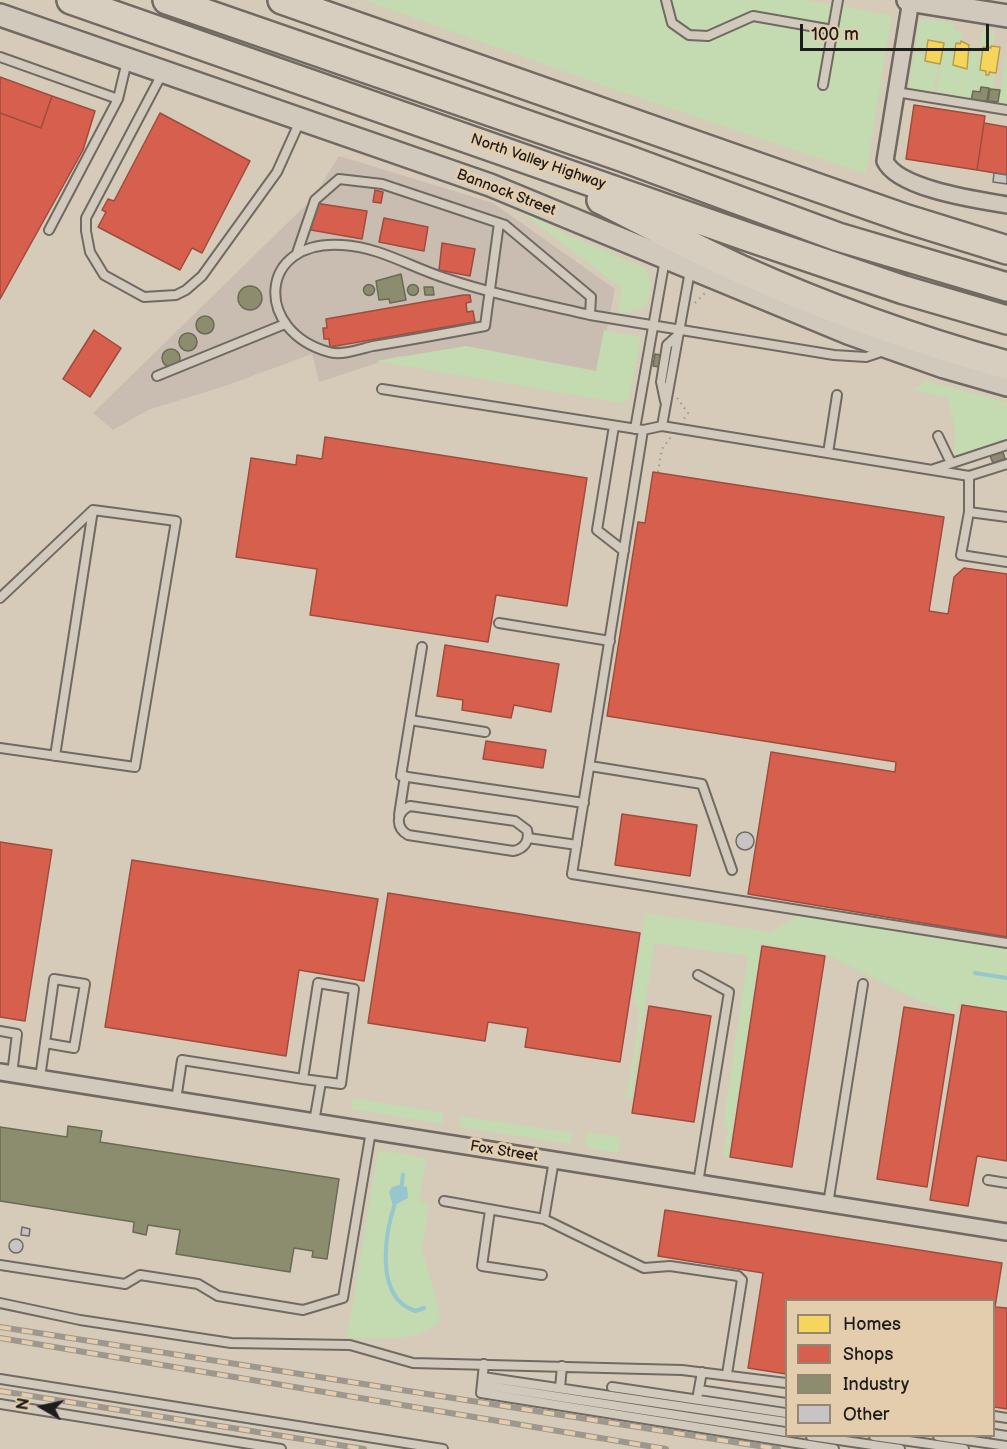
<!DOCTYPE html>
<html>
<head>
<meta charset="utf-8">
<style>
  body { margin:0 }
  #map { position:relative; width:1007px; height:1449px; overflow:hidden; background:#d6cab9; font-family:"Balsamiq Sans",sans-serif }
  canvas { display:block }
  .legend { position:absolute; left:785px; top:1299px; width:210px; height:138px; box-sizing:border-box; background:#e3cdac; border:2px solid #938672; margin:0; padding:8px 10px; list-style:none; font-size:18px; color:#1c1c1c }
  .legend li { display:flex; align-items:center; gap:12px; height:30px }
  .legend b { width:30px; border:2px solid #938672 }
  .north { position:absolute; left:12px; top:1377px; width:60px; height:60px; -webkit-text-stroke:4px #e3cdac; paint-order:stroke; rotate:279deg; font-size:16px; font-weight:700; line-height:24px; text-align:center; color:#1c1c1c }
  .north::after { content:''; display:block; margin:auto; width:21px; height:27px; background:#1c1c1c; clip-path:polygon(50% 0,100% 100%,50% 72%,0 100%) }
  .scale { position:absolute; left:800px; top:24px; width:189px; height:27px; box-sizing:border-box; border:3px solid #1c1c1c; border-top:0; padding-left:8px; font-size:18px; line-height:21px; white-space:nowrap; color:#1c1c1c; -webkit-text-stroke:4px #e3cdac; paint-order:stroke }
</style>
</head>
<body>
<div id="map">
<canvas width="1007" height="1449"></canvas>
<ul class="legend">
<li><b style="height:16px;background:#f6d55c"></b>Homes</li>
<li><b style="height:16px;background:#d6604d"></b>Shops</li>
<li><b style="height:16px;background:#8c8c6e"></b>Industry</li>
<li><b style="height:16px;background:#c8c3c5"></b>Other</li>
</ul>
<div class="north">N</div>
<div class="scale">100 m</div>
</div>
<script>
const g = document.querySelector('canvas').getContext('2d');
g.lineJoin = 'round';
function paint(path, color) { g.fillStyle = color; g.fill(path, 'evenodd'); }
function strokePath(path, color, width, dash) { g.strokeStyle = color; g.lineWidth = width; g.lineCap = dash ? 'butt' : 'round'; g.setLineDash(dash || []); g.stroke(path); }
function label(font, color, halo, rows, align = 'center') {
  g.font = font + ' "Balsamiq Sans",sans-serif'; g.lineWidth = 6; g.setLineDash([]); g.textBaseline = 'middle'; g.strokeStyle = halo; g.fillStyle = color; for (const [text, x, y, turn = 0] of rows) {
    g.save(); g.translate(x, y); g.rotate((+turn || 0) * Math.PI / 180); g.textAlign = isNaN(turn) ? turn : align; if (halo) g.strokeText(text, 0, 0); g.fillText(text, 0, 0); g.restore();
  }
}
const built = new Path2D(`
  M339 156 493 203 615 289 598 374 475 351 395 357 319 382 312 354 228 385 148 410 113 430 93 413 313 198Z`);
const green = new Path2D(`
  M364 0H805L892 15 866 174 607 87Z
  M924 19 955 24 954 30 963 31 961 40 956 43 952 65 967 69 971 48 978 50 976 70 983 29 995 31 993 45 983 47 979 70 985 72V76L995 74 993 88 980 86 979 91 972 90 970 100 936 95 944 42 928 39 926 52 915 51 919 22Z
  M1007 50V106L998 105Z
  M914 52 925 54 924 62 939 64 933 93 912 90 909 86Z
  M512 205 566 234 645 268 651 284 647 306 617 315 621 288Z
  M604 330 641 337 629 400 622 403 376 361 466 346 596 371Z
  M926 381 1007 402V440L954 456 955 432 948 398 913 390Z
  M811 907 1007 938V1011L959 1003 957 1013 921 1002 826 954 761 944 728 1157 723 1156 728 1128 723 1127 748 956 654 943 632 1098 626 1100 640 1014 633 998 645 913 771 932Z
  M353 1098 444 1113 442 1124 351 1109Z
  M461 1116 572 1133 571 1144 459 1127Z
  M587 1132 620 1137 618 1153 589 1148 585 1144Z
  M381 1150 426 1158 419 1202 429 1203 422 1249 439 1309 440 1318C423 1346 375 1336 347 1338L377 1155Z`);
const water = new Path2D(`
  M399 1185 407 1187 408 1198 393 1206 389 1192 392 1187Z`);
const homes = new Path2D(`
  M928 40 944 43 940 64 925 61Z
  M961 41 969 45 967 69 953 65 956 43 960 44Z
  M991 46 1000 47 996 73 989 72V75H986V71L980 70 983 47 991 48Z`);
const shops = new Path2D(`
  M0 77 52 96 41 128 0 113Z
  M52 96 95 111 83 150 0 299V113L41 128Z
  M914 105 985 116 977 170 906 159Z
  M160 113 250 161 202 253 192 248 180 270 98 227 106 212 102 210 108 199 114 201Z
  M984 123 1007 127V175L977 170Z
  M375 190 383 192 381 203 373 202Z
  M315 203 367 211 362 239 311 230Z
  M384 218 428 227 424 251 379 242Z
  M442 243 475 249 470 276 439 270Z
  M463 295H470L471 302 466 303 467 312 473 311 475 322 330 347 329 339H324L323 328H327L326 319Z
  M94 330 121 348 90 397 63 379Z
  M325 437 587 478 567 606 496 595 488 642 310 615 317 569 236 557 251 458 296 465 297 455 322 459Z
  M653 472 944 517 929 611 948 614 954 577 964 568 1007 574V937L748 894 771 752 895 772 896 762 607 716 638 522 645 523Z
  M445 645 559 664 551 712 514 705 511 718 462 710 463 700 437 696Z
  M486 741 546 750 543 768 483 759Z
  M622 814 697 825 690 876 615 865Z
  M0 842 52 850 25 1021 0 1017Z
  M132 860 378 899 364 981 299 970 286 1056 105 1027Z
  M388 893 640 933 620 1062 525 1047 528 1028 488 1022 485 1041 368 1023Z
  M762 946 825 956 792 1167 730 1157Z
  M962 1005 1007 1012V1161L977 1156 968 1206 930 1200Z
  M649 1006 711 1016 694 1122 632 1113Z
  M904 1007 954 1015 927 1187 877 1179Z
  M665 1210 1002 1263 995 1307 1007 1308V1409L994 1407V1300H786V1374L748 1368 763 1273 658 1256Z`);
const industry = new Path2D(`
  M981 87 989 88 987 101H971L973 91 980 92Z
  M990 89 1000 90 998 102 988 101Z
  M401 274 406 300 390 303 389 299 379 300 376 281Z
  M363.5 290a5.5 5.5 0 1 1 11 0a5.5 5.5 0 1 1-11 0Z
  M407.5 290a5.5 5.5 0 1 1 11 0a5.5 5.5 0 1 1-11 0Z
  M238 298a12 12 0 1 1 24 0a12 12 0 1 1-24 0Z
  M424 287H433L434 295H425Z
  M196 325a9 9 0 1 1 18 0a9 9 0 1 1-18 0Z
  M179 342a9 9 0 1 1 18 0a9 9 0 1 1-18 0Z
  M162 358a9 9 0 1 1 18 0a9 9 0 1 1-18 0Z
  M655 354 661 355 659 367 653 366Z
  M1003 452 1005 459 993 463 990 456Z
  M68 1126 102 1131 100 1142 339 1179 327 1259 312 1257 313 1251 294 1248 290 1272 176 1254 180 1230 148 1225 146 1235 133 1232 134 1222 0 1201V1127L67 1137Z`);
const stream = new Path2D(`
  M975 973 1007 978
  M401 1190 403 1175
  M395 1203C385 1234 374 1297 415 1311L424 1308`);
const building = new Path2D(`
  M994 173 1007 175V184L993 182Z
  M736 841a9 9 0 1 1 18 0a9 9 0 1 1-18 0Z
  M22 1227 30 1229 29 1236 21 1235Z
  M9 1246a7 7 0 1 1 14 0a7 7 0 1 1-14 0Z`);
const path = new Path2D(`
  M695 303 706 292
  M677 398 688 413 683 420
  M658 472 662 449 671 437`);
const lane = new Path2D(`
  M666 0 672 23 689 35 708 36 753 16 833 30
  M0 57 118 99
  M162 74 86 218V231L90 252 104 275 144 297 176 295 186 290 202 276 277 172 300 121
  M823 85 838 0
  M896 92 1007 110
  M499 223 485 326C448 333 410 340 373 346 360 349 341 356 329 352 253 331 258 239 342 245 380 247 410 267 445 278 492 294 542 304 590 315
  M49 230 118 99 127 61
  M297 253 315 200 339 179 382 184 505 225 591 297 590 315 834 355 866 357 878 353 880 348
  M157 376 285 324
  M382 389 643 430 662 426 969 476 1007 464
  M665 401 661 382 667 345 678 335
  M614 426 597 530 624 551
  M662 426 690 271
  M635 429 665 259
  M643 430 572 874 1007 943
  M938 436 951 463
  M828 453 837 395
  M934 469 1007 445
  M969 476V512L961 555 1007 562
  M969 512 1007 517
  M0 598 93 510 176 521 135 767 0 748
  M499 623 610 641
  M422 647 401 776 584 803
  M410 720 485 732
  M55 756 93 510
  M590 766 702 784 732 870
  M410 806 515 821 527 830C530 841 524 849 513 851L408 835C395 827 396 812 410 806Z
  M399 815 405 776
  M528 838 577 845
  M698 975 729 992 698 1183
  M0 1031 17 1034 12 1074
  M40 1078 54 979 85 984 74 1048 45 1043
  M176 1100 182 1060 303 1079 318 983 354 989 341 1084 303 1079
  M314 1122 321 1082
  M988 1180 1007 1183
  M444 1201 544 1219 644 1268 670 1266 738 1276 742 1280 727 1374
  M828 1204 863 984
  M490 1210 482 1266 542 1275
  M544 1219 554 1160
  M0 1265 125 1284 140 1275 198 1284 218 1296 303 1310 343 1298 371 1131
  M0 1303 80 1320 231 1343 350 1345 413 1363 682 1370 786 1383
  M484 1364 481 1393 834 1449
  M483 1377 786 1422
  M0 1379 443 1449
  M482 1385 786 1432
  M612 1387 786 1413
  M560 1388 562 1366
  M699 1390 786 1403
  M698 1394 702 1372
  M0 1404 281 1449
  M994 1416 1007 1418
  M994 1434 1007 1436
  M811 1436 900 1449
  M874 1436 964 1449
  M938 1436 1007 1446`);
const street = new Path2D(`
  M911 0 885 161C898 189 978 200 1007 205
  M0 1072 1007 1232`);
const secondary = new Path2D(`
  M908 0 1007 16
  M0 15 490 185 848 333 944 367 1007 385`);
const highway = new Path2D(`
  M71 0 748 237 904 290 1007 320
  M167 0 624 158 838 237 1007 287
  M282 0 907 219 1007 250
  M601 200C647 223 693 248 740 269 827 308 916 340 1007 365`);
const rail = new Path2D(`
  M0 1327 778 1449
  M0 1338 666 1449
  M0 1391 364 1449`);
const streetNames = [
  ["North Valley Highway",538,162,19],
  ["Bannock Street",506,193,21],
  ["Fox Street",504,1152,9]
];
paint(built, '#c9bdb1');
paint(green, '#c4dab0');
paint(water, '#96c7cf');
paint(homes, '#f6d55c');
strokePath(homes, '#b59e49', 1.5);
paint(shops, '#d6604d');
strokePath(shops, '#9e4c3e', 1.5);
paint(industry, '#8c8c6e');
strokePath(industry, '#6a6a55', 1.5);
strokePath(stream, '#96c7cf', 4);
paint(building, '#c8c3c5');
strokePath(building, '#706a63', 1.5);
strokePath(lane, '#706a63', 12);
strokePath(street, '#706a63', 20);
strokePath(secondary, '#706a63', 26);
strokePath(highway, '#706a63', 32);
strokePath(path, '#9e978e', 2, [1.5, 4.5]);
strokePath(lane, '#d2c9bd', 8);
strokePath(street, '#d2c9bd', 15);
strokePath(secondary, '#d2c9bd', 21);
strokePath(highway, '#d8cec0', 27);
strokePath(rail, '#9e978e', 6);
strokePath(rail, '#e3cdac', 4, [11]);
label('15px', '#1c1c1c', '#e3cdac', streetNames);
</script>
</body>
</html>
